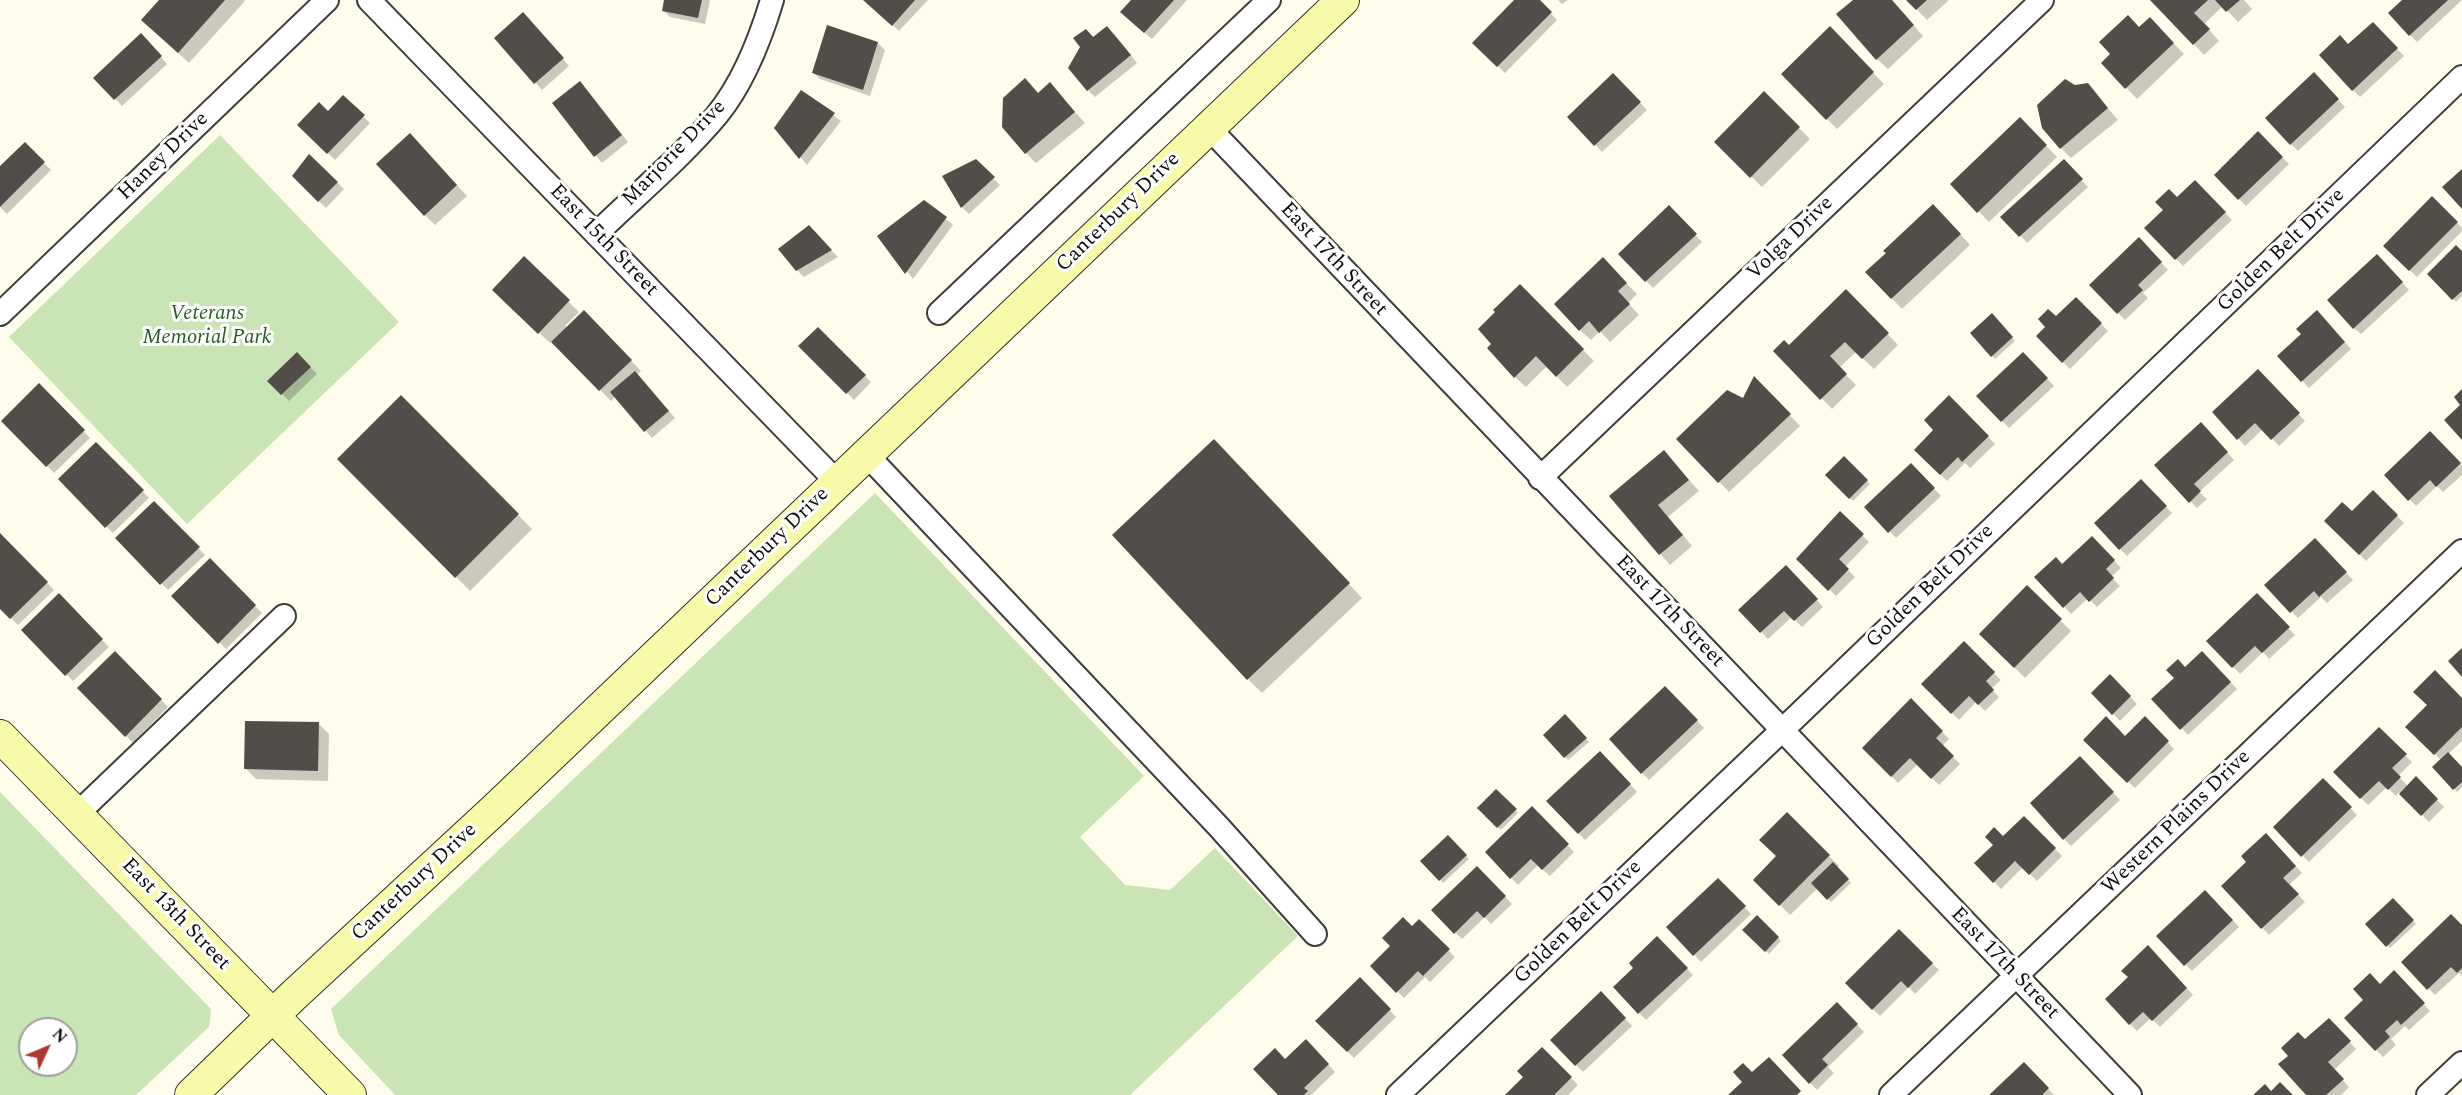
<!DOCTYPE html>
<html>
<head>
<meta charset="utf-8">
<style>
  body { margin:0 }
  #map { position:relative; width:2462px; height:1095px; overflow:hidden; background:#fefcea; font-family:Spectral,serif }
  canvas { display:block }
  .north { position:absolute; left:18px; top:1017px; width:60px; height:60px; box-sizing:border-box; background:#fff; border:2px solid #9d9d9d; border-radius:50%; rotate:46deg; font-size:16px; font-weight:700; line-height:24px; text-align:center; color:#0b0b0b }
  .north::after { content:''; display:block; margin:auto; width:21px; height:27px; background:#b0372d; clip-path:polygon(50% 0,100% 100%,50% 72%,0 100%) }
</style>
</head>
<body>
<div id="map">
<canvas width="2462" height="1095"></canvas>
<div class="north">N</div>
</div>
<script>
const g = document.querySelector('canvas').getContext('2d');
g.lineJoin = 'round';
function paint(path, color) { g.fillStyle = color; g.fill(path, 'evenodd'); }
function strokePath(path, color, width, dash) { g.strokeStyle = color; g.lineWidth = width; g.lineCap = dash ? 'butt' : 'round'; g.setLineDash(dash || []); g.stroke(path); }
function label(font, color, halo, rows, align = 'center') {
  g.font = font + ' Spectral,serif'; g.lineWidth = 6; g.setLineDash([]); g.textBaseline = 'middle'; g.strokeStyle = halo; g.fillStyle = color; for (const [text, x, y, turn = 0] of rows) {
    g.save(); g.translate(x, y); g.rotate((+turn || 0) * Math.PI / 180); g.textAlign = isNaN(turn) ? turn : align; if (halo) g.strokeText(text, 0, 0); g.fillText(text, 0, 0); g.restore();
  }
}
const green = new Path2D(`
  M220 135 399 322 187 524 9 337Z
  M875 493 1144 776 1080 837 1125 885 1170 890 1215 848 1298 936 1130 1095H395L339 1035 331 1009Z
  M0 792 211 1009 209 1027 136 1095H0ZM30 1029H66V1065H30Z`);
const shadow = new Path2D(`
  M161 0H244L245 1 189 63 153 30Z
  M665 0H710L705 24 670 17 663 10Z
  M866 0H928L899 31Z
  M1133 0H1187L1152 39 1129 19Z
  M1517 0H1538L1557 20 1505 73 1474 43Z
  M1558 0H1568L1562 4Z
  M1856 0H1891L1923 36 1888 69 1877 59Z
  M1908 0H1949L1927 20Z
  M2153 0H2244L2252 9 2238 22 2223 6 2204 24 2219 41 2204 55Z
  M2404 0H2462L2417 42 2410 35Z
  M2150 19 2184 54 2137 99 2103 63Z
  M530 21 569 66 542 90 496 38Z
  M2373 24 2404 56 2360 97 2353 90 2349 46Z
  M828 27 878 43 885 50 870 96 820 79 813 72Z
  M1830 29 1884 84 1837 129 1783 74Z
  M1114 34 1137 63 1095 97 1088 90 1093 39Z
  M148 42 167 64 122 106 95 78Z
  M2314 74 2345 107 2298 151 2291 144Z
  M1613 75 1647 110 1602 152 1569 117Z
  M580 83 628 142 602 163 554 104Z
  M1050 84 1085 123 1036 163 1026 153Z
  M2087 84 2118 120 2071 158 2061 148 2074 86Z
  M801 92 841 121 807 165 776 128Z
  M1764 93 1810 139 1762 187 1716 142Z
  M343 97 370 123 335 160 299 125 328 113Z
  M2020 119 2057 157 1989 222 1952 184Z
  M2258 133 2289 164 2246 206 2216 175Z
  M25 144 51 170 7 214 0 207V168Z
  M420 145 467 196 435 225 425 215Z
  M309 156 344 189 326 208 294 176Z
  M976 161 1000 185 969 214 962 207 944 176Z
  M2063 161 2088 187 2027 243 2003 217Z
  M2195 182 2232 220 2183 266 2147 228Z
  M2432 198 2462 228V231L2417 277 2385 246Z
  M924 202 953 225 913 279 879 236Z
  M1669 207 1702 242 1653 288 1620 254Z
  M1944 216 1970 245 1902 309 1867 272Z
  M808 227 838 257 804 277 797 270Z
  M2139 239 2168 270 2143 293 2148 298 2125 320 2091 285Z
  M2462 254V296L2456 302 2429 274Z
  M524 258 579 312 565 326 567 328 584 313 641 371 637 375 675 418 652 438 616 396 611 401 552 341 550 343 494 290Z
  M1603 260 1637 294 1628 303 1639 315 1610 342 1600 331 1591 340 1580 330Z
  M2384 263 2409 290 2361 334 2354 328Z
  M1520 286 1594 361 1567 387 1547 366 1526 387 1515 377Z
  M1846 291 1898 345 1874 369 1856 352 1839 368 1856 385 1832 409 1775 351 1789 347Z
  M2076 299 2108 331 2070 369 2038 336Z
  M1992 315 2015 341 1995 359 1972 333Z
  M2323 319 2351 349 2309 388 2280 357Z
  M818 329 871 382 854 400 801 346Z
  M297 354 317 374 289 401 269 381Z
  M2030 361 2054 386 2009 428 1978 396Z
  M2258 371 2305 421 2279 446 2263 429 2245 446 2214 412Z
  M1755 378 1800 426 1729 492 1678 439 1744 400Z
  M39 385 90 438 54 473 3 421Z
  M401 397 532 529 470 591 339 459Z
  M1949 397 1995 444 1970 468 1965 463 1947 481 1916 450 1935 430Z
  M2208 431 2234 460 2199 492 2207 499 2197 508 2156 465Z
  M2430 433 2462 466V475L2443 492 2437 486 2416 506 2386 475Z
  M96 444 149 498 113 533 60 479Z
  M1664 452 1699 491 1668 517 1692 546 1670 565 1611 496Z
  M1228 455 1362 598 1262 693 1248 679Z
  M1844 458 1870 484 1853 501 1827 475Z
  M1911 465 1941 496 1896 538 1866 507Z
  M2141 481 2172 513 2127 556 2096 523Z
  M2373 492 2404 523 2366 561 2326 521 2352 513Z
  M154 503 205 555 168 590 117 538Z
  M1840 513 1869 542 1845 567 1855 577 1836 596 1798 559Z
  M1 536 54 590 18 625 0 607Z
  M2092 538 2121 568 2111 577 2120 586 2097 607 2088 598 2071 614 2037 577 2063 566Z
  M2315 540 2353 580 2327 603 2321 597 2298 618 2266 585Z
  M210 560 262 613 226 649 173 596Z
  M1786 567 1823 607 1802 627 1792 617 1768 639 1740 610Z
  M2027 587 2071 631 2025 678 1981 634Z
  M2257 595 2295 635 2269 659 2263 652 2240 674 2208 641Z
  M59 596 109 647 73 681 23 630Z
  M1964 644 2001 680 1991 689 1999 697 1985 711 1976 702 1959 720 1923 684Z
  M115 653 168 707 133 743 79 688Z
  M2202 653 2237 689 2188 735 2154 699Z
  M2110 676 2137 704 2120 721 2093 693Z
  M1665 688 1704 728 1649 780 1611 740Z
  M1911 700 1949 739 1942 746 1960 764 1939 785 1918 764 1898 783 1864 748Z
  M2462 700V741L2448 754 2462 769V787L2457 792 2434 767 2441 760 2408 727Z
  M1565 716 1589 742 1568 760 1545 735Z
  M2145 718 2174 749 2135 788 2086 740 2126 738Z
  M319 724 329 734 328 781 256 779 246 769Z
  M2379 729 2412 762 2398 776 2408 786 2416 779 2444 807 2429 822 2399 792 2396 796 2387 787 2368 805 2335 772Z
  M1600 753 1637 792 1585 840 1548 801Z
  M2080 758 2120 800 2071 846 2064 839Z
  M2323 780 2357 815 2309 862 2275 827Z
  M1496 791 1518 813 1501 830 1479 808Z
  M1532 808 1574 852 1550 876 1538 865 1518 885 1487 852Z
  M1787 814 1839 866 1837 869 1851 883 1831 902 1818 888 1790 915 1755 880 1778 856Z
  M2024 818 2062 856 2037 881 2023 867 2001 889 1976 863Z
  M2266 835 2302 873 2289 885 2305 902 2269 935 2223 886 2249 862Z
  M1448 837 1469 859 1443 883 1422 861Z
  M1477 868 1512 904 1491 924 1485 917 1462 939 1433 910Z
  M1718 880 1751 914 1701 962 1668 927Z
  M2205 892 2239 927 2192 971 2158 936Z
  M2393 900 2416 924 2390 948 2367 924Z
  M1757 917 1781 941 1769 954 1744 930Z
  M1419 921 1455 957 1430 982 1425 977 1404 998 1372 966Z
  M2462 927V976L2459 973 2435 995 2403 962Z
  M1899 931 1939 970 1915 994 1909 987 1880 1016 1847 983Z
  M1657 938 1693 975 1646 1020 1615 987 1636 968Z
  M2155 954 2193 995 2160 1027 2151 1018 2137 1031 2130 1024V977Z
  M2394 972 2430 1011 2409 1030 2405 1026 2391 1039 2396 1045 2383 1057 2346 1018Z
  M1360 979 1396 1017 1354 1058 1317 1021Z
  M1601 993 1632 1026 1583 1072 1552 1040Z
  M1837 1004 1864 1032 1828 1067 1834 1073 1817 1090 1784 1055Z
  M2336 1027 2356 1049 2334 1070 2349 1087 2341 1095H2308L2305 1041Z
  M1306 1041 1335 1072 1311 1095H1280L1285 1061Z
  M1542 1049 1578 1085 1568 1095H1507L1525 1077Z
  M2024 1064 2054 1095H1991Z`);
const building = new Path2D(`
  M159 0H225L178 53 141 20Z
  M664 0H702L698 18 662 11Z
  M863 0H915L892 26Z
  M1131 0H1174L1144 33 1120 12Z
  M1514 0H1540L1552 12 1497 67 1472 43Z
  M1853 0H1892L1914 25 1876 60 1836 14Z
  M1906 0H1927L1916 10Z
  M2150 0H2208L2194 13 2210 29 2193 45Z
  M2215 0H2240L2226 12Z
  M2402 0H2448L2409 36 2388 13Z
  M523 12 564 58 534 84 494 38Z
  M2128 15 2139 27 2150 17 2174 43 2125 89 2101 63 2110 54 2099 42Z
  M2373 22 2398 48 2352 91 2319 55 2340 35 2348 44Z
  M827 25 878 42 863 90 812 73Z
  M1107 26 1131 55 1087 91 1068 68 1080 47 1073 38 1086 29 1093 37Z
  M1830 26 1874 72 1826 120 1781 74Z
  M141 33 162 56 114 100 93 78Z
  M2314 72 2339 99 2290 145 2265 118Z
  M1613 73 1641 102 1594 146 1567 117Z
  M1025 78 1038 93 1050 82 1075 112 1025 154 1002 127 1003 98Z
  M2065 79 2075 85 2088 83 2108 108 2060 149 2042 128 2037 105Z
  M580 81 622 135 594 157 552 103Z
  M801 90 835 113 799 159 774 128Z
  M1764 91 1800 127 1750 178 1714 142Z
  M343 95 365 115 327 154 297 125 319 102 328 111Z
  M2020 117 2047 145 1977 213 1950 184Z
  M2258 131 2283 157 2238 200 2214 175Z
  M410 133 457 185 424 216 376 164Z
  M25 142 45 162 0 207V166Z
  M309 154 338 182 318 202 292 176Z
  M976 159 995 177 961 208 942 176Z
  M2064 159 2083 179 2019 237 2000 217Z
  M2462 169V209L2442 187Z
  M2195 180 2226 212 2175 260 2144 228 2163 210 2155 202 2169 189 2177 197Z
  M2432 196 2458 222 2409 271 2383 246Z
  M924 200 947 217 905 274 877 236Z
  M1933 204 1961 234 1891 299 1865 272 1886 253 1883 251Z
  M1669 205 1697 234 1645 282 1618 254Z
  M809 225 832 250 796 271 778 249Z
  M2139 237 2162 262 2138 285 2143 290 2117 314 2089 285Z
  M2456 245 2462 251V291L2452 300 2427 274Z
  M2377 254 2403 282 2353 329 2327 300Z
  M524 256 570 300 538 334 492 290Z
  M1603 257 1627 283 1618 291 1630 304 1599 333 1589 321 1579 331 1554 304Z
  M1520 284 1584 349 1556 377 1536 356 1514 378 1487 348 1491 344 1478 329 1495 312 1493 310Z
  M1846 289 1889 333 1862 359 1845 342 1830 356 1847 374 1820 400 1773 351 1784 340 1789 345Z
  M2076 297 2102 323 2062 363 2036 336 2045 327 2038 319 2048 309 2056 316Z
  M584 310 632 360 599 391 551 342Z
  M2317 310 2345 342 2301 382 2277 356 2301 334 2296 329Z
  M1992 313 2013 337 1991 357 1970 333Z
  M818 327 866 375 846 394 798 346Z
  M297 352 311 367 281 395 267 381Z
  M2023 352 2048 378 2001 422 1976 396Z
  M2258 369 2300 413 2271 440 2255 423 2237 440 2212 412Z
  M635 371 669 411 644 432 610 392Z
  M1754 376 1791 414 1718 483 1676 439 1727 390 1743 398Z
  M39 383 85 430 46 467 1 421Z
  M2462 389V440L2444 420 2460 405 2454 397Z
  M401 395 519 514 455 578 337 459Z
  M1949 395 1989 436 1962 462 1958 457 1940 475 1914 450 1933 430 1924 420Z
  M2201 422 2228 452 2194 484 2201 491 2189 503 2154 465Z
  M2430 431 2461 463 2436 487 2430 480 2408 501 2384 475Z
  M1214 439 1350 583 1247 680 1112 535Z
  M96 442 144 490 105 528 58 479Z
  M1664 450 1689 480 1658 505 1683 535 1659 555 1609 496Z
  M1844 456 1868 480 1849 499 1825 475Z
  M1911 463 1935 488 1888 533 1864 507Z
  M2141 479 2167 506 2119 550 2094 523Z
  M2373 490 2398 515 2359 555 2324 521 2342 502 2352 511Z
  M154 501 200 547 160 585 115 538Z
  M1840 511 1864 534 1839 559 1849 569 1828 591 1796 559Z
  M0 533 48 582 10 619 0 609Z
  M2092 536 2115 560 2106 569 2114 578 2089 602 2080 592 2063 608 2034 577 2056 557 2062 564Z
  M2315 538 2347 572 2319 597 2314 591 2290 613 2264 585Z
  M210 558 256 605 218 644 171 596Z
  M1786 565 1818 599 1794 621 1784 611 1760 633 1738 610Z
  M2027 585 2062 619 2014 668 1979 634Z
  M59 593 103 639 65 676 21 630Z
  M2257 593 2290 627 2262 653 2255 646 2232 668 2206 641Z
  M1964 641 1995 672 1986 681 1994 690 1978 705 1969 696 1951 714 1921 684Z
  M2462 648V677L2448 661Z
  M115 651 162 699 125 737 77 688Z
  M2202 651 2231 682 2180 730 2151 699 2174 678 2166 670 2178 659 2185 667Z
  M2435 670 2462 698V727L2434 755 2405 727 2427 705 2413 692Z
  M2110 674 2131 696 2112 715 2091 693Z
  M1665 686 1698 720 1641 774 1609 739Z
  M1911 698 1943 731 1936 738 1954 756 1931 779 1910 758 1891 777 1862 748Z
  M1565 714 1587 738 1564 758 1543 735Z
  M2106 716 2125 736 2145 716 2169 741 2127 783 2083 740Z
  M245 721 319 722 318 771 244 769Z
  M2379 727 2407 754 2392 768 2401 777 2388 790 2379 781 2360 799 2333 772Z
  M1600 751 1631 784 1578 834 1546 801Z
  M2448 752 2462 767V782L2453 790 2432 767Z
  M2080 756 2114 792 2063 840 2030 803Z
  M2416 776 2438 799 2421 816 2399 794Z
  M2323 778 2352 807 2301 857 2273 827Z
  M1496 789 1517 809 1497 828 1477 808Z
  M1532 806 1569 844 1542 870 1531 859 1510 879 1485 852Z
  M1787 812 1830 855 1779 906 1753 880 1776 856 1759 840Z
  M2024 816 2056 848 2029 875 2015 861 1993 883 1974 863 1993 845 1985 837 1994 827 2003 836Z
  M2266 833 2296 866 2283 878 2299 894 2261 929 2221 886 2246 862 2241 856Z
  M1448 835 1467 855 1439 881 1420 861Z
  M1833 862 1849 879 1827 900 1811 883Z
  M1477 866 1506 896 1484 918 1477 911 1454 934 1431 910Z
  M1718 878 1746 906 1693 956 1666 927Z
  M2205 890 2233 920 2184 966 2156 936Z
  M2393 898 2414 920 2386 947 2365 924Z
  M2451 914 2462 925V968L2457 973 2451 967 2427 990 2401 962Z
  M1757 915 1779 937 1765 952 1742 930Z
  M1403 917 1412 926 1419 919 1450 949 1423 976 1418 971 1396 993 1370 966 1390 946 1382 938Z
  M1899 929 1933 963 1908 988 1901 981 1872 1010 1845 983Z
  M1657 936 1688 968 1638 1014 1613 987 1633 968 1629 963Z
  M2148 945 2187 988 2152 1021 2143 1012 2129 1025 2105 999 2128 977 2121 971Z
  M2394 970 2425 1003 2401 1025 2397 1020 2385 1031 2390 1037 2375 1051 2344 1018 2363 1000 2353 989 2370 973 2380 984Z
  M1360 977 1391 1009 1347 1052 1315 1021Z
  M1601 991 1626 1018 1575 1066 1550 1040Z
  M1837 1002 1858 1024 1822 1059 1828 1065 1809 1084 1782 1055Z
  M2329 1018 2351 1041 2328 1062 2344 1079 2326 1095H2306L2278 1064 2288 1056 2281 1048 2298 1032 2305 1039Z
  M1306 1039 1329 1064 1304 1088 1308 1091 1304 1095H1278L1253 1069 1275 1048 1285 1059Z
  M1542 1047 1572 1077 1554 1095H1505L1523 1077 1517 1071Z
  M1769 1057 1801 1091 1797 1095H1728L1742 1082 1733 1072 1743 1063 1752 1072Z
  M2024 1062 2049 1088 2042 1095H1989Z
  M2280 1082 2293 1095H2253L2265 1084 2271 1091Z`);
const street = new Path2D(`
  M369 0 837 482
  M1209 128 2130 1095
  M596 234C636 195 681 158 717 115 743 83 760 40 772 0
  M939 313 1269 0
  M0 314 327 0
  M866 454 1218 826 1315 934
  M1540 478 2042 0
  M77 814 284 616
  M1398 1095 1797 716 2462 77
  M1891 1095 2462 551
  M2428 1095 2462 1063`);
const secondary = new Path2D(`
  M0 736 350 1095
  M191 1095 293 996 493 811 1343 0`);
const streetNames = [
  ["Marjorie Drive",675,154,-46],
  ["Haney Drive",164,157,-44],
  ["Canterbury Drive",1119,213,-44],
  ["Volga Drive",1791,239,-44],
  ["East 15th Street",603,241,46],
  ["Golden Belt Drive",2282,251,-44],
  ["East 17th Street",1333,260,47],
  ["Canterbury Drive",768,548,-44],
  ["Golden Belt Drive",1931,587,-44],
  ["East 17th Street",1669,612,46],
  ["Western Plains Drive",2177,823,-44],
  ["Canterbury Drive",415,883,-43],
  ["East 13th Street",175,915,46],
  ["Golden Belt Drive",1579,923,-44],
  ["East 17th Street",2004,964,46]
];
const parkNames = [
  ["Veterans",207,315],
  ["Memorial Park",207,339]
];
paint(green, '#c9e5b6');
paint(shadow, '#0003');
paint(building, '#524d48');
strokePath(street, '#3e3e3e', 26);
strokePath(secondary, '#2d2d2d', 34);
strokePath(street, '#fff', 22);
strokePath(secondary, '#f8faa9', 32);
label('21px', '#0b0b0b', '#fff', streetNames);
label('italic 21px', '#255d20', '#fff', parkNames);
</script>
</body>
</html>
